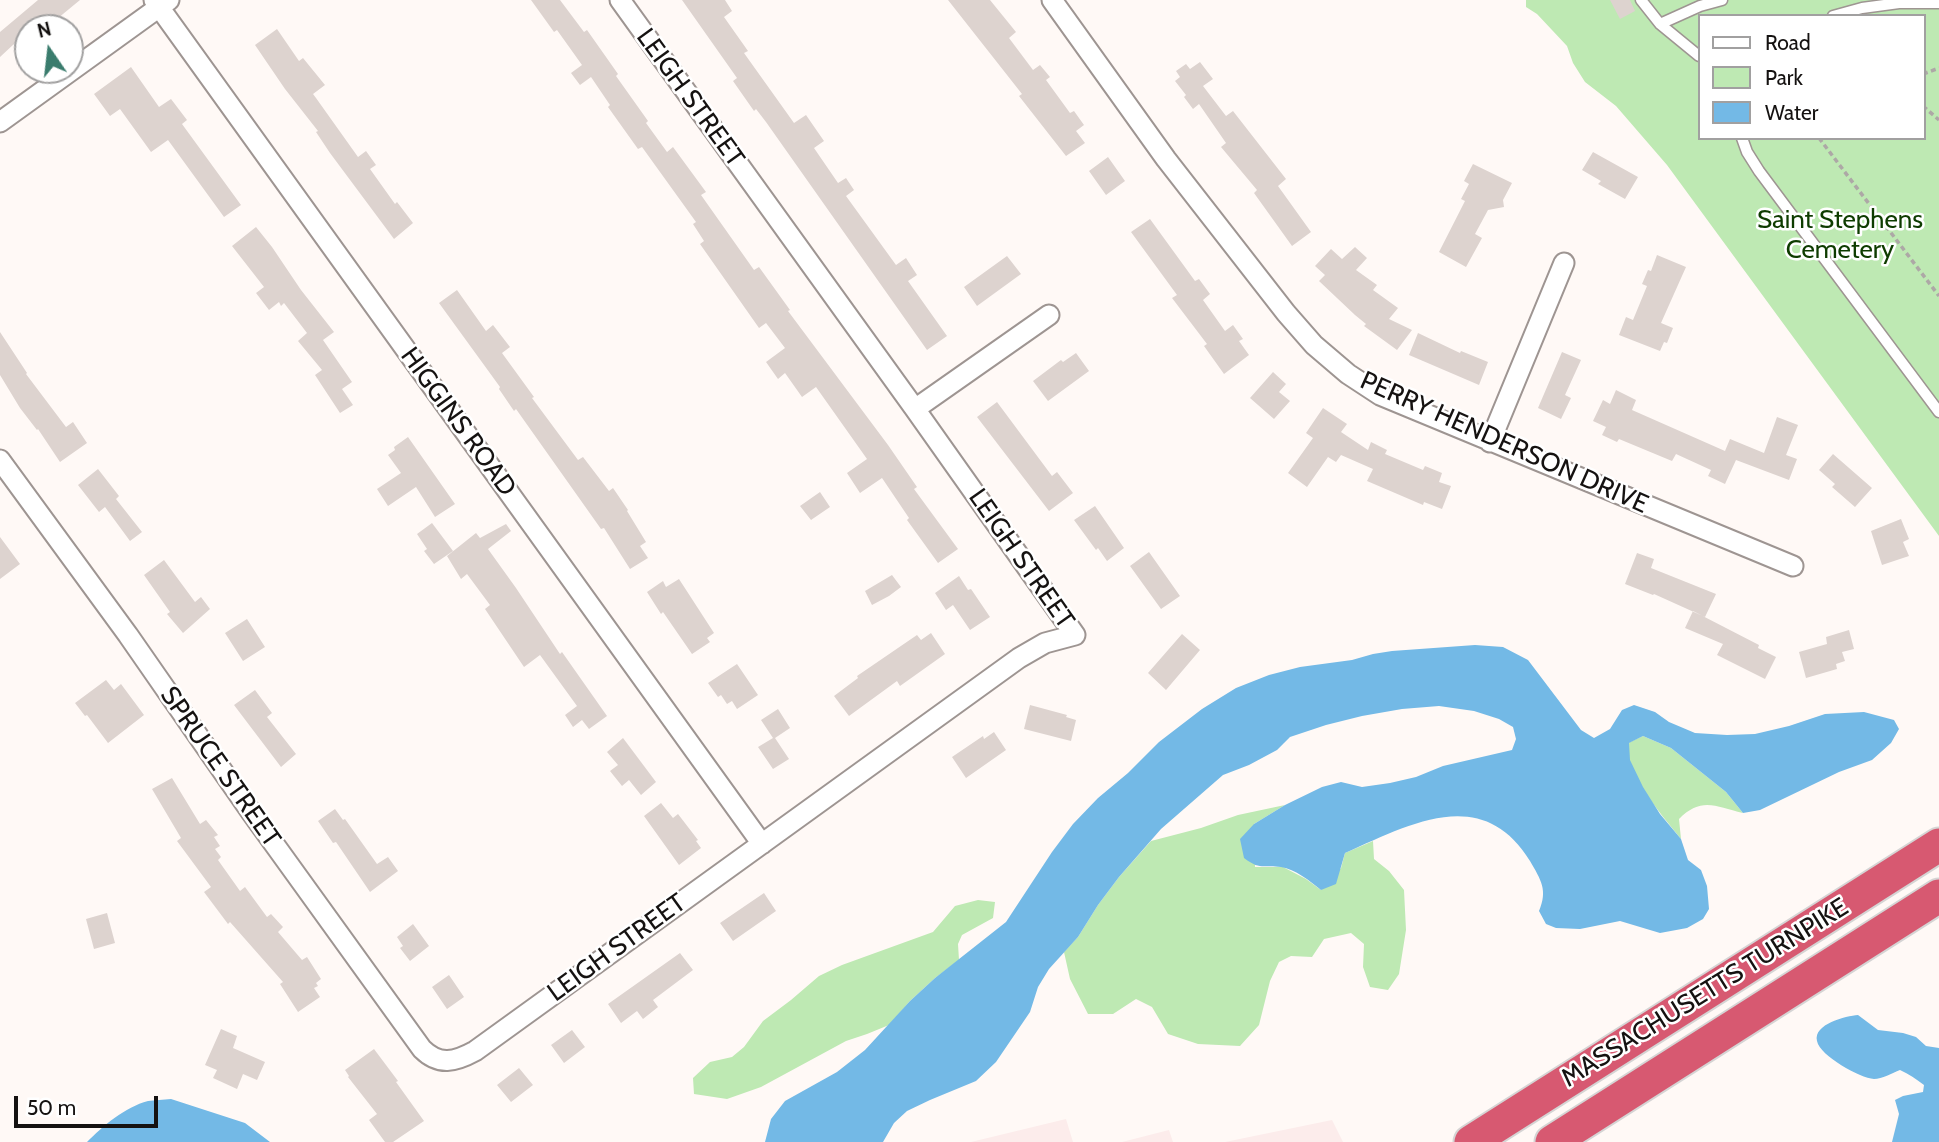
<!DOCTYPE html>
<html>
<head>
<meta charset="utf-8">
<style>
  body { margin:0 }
  #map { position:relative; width:1939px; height:1142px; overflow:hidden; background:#fff9f6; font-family:Cabin,sans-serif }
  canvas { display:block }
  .legend { position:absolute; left:1698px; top:14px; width:228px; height:126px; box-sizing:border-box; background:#fff; border:2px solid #a1a0a0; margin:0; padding:9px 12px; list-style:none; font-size:21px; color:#151211 }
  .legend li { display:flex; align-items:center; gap:14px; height:35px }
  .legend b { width:35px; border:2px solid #a1a0a0 }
  .north { position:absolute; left:14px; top:14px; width:70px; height:70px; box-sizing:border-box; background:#fff; border:2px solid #a1a0a0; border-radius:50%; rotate:346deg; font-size:19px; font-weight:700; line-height:28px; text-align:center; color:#151211 }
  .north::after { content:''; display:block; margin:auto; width:24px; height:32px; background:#3a7c6d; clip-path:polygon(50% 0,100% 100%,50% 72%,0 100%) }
  .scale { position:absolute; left:14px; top:1096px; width:144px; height:32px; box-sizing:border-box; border:4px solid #151211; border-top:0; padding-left:9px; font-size:21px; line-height:24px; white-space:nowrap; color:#151211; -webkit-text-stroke:5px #fff; paint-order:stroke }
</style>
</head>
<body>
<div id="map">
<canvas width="1939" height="1142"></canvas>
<ul class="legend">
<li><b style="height:9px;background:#fff"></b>Road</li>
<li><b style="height:19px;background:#bee9b3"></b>Park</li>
<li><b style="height:19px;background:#73b9e6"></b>Water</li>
</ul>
<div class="north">N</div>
<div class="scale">50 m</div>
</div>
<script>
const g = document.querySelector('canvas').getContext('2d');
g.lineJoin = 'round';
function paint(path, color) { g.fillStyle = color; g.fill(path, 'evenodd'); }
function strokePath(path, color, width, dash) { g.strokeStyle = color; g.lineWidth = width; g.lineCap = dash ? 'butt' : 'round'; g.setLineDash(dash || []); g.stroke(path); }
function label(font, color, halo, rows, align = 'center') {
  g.font = font + ' Cabin,sans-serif'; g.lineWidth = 5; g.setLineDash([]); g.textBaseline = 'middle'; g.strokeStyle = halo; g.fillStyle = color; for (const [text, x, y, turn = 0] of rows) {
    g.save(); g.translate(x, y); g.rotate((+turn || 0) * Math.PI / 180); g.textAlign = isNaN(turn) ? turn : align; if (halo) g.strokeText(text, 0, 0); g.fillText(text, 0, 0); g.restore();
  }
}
const industrial = new Path2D(`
  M1066 1119 1073 1142H971Z
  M1332 1120 1343 1142H1225Z
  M1169 1130 1173 1142H1122Z`);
const green = new Path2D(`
  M1526 0H1939V536L1667 165 1616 106 1585 82 1573 63 1567 46 1537 14 1526 7ZM1699 16H1923V138H1699Z
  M1643 736 1671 748 1726 792 1743 813C1716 807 1702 796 1679 819L1681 839C1665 819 1635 784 1629 760 1628 755 1629 748 1628 743Z
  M1285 805 1254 824 1255 867H1283L1306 879 1321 890 1341 868 1345 853 1373 841 1374 859 1389 871 1404 890 1406 930 1399 974 1388 990 1370 987 1363 967 1364 944 1351 933 1324 939 1312 957 1291 956 1279 962 1270 981 1259 1025 1240 1046 1198 1044 1168 1034 1152 1007 1136 999 1113 1014H1088L1070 979 1064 952 1078 937 1098 905 1119 877 1151 841 1201 828 1238 815Z
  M978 900 995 902 993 918 962 935 958 944 959 960 935 978 910 1001 889 1025 867 1034 846 1041 761 1087 727 1099 694 1094 693 1078 710 1062 732 1057 744 1047 763 1021 791 1000 819 976 842 965 933 932 955 906Z`);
const water = new Path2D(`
  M1475 645 1503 647 1528 660 1581 730 1594 738 1610 729 1622 710 1634 705 1655 712 1669 722 1695 733 1727 735 1755 734 1789 726 1825 714 1864 712 1894 720 1899 729 1891 743 1872 760 1839 772 1760 810 1743 813 1726 792 1671 748 1643 736 1629 743 1630 760 1643 787 1660 814 1681 839 1688 860 1701 870 1707 886 1709 909 1703 919 1687 928 1660 933 1620 921 1580 929 1556 928 1546 924 1539 911C1548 890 1541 880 1530 861 1482 783 1409 825 1345 853L1336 884 1321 890C1310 881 1295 869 1281 867 1263 864 1261 871 1244 858L1240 839 1254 824 1285 805 1322 787 1341 782 1362 787 1390 783 1416 777 1443 766 1512 750 1516 739 1513 727 1499 719 1474 711 1439 706 1402 709 1362 716 1326 725 1290 737 1277 750 1249 765 1223 775 1161 829 1119 877 1098 905 1078 937 1049 969 1038 987 1030 1012 996 1062 976 1081 930 1100 907 1111 894 1123 883 1142H765L771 1119 785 1101 837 1072 865 1050 910 1001 935 978 1006 922 1052 852 1073 824 1098 798 1128 773 1159 742 1202 709 1236 688 1269 675 1300 667 1352 660 1373 654 1392 651Z
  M1858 1015 1878 1030 1903 1033 1916 1037 1926 1046 1939 1048V1142H1892L1899 1114 1895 1100 1903 1096 1923 1092 1924 1085C1916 1079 1909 1074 1900 1070 1892 1073 1882 1079 1874 1079 1860 1078 1820 1056 1817 1041 1813 1024 1846 1016 1858 1015Z
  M171 1099 245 1123 270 1142H87C103 1126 125 1107 148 1101 155 1100 163 1100 171 1099Z`);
const building = new Path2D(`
  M38 0H80L46 28H28V31L0 57V32Z
  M531 0H560L584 32 587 30 618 74 616 76 648 121 646 123 667 152 673 147 706 192 701 195 754 270 759 267 790 310 788 311 888 445 917 487 914 489 958 549 938 563 907 520 909 518 882 478 860 493 847 473 867 459 816 387 802 397 785 373 778 379 766 362 785 348 766 323 759 328 700 244 704 241 693 224 696 222 642 147 638 149 608 107 610 105 591 77 580 85 571 73 582 65 557 30 554 32Z
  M682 0H725L732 11 724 17 748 51 744 53 794 123 806 115 824 141 814 148 838 183 846 178 854 190 846 196 896 265 906 258 917 275 908 281 947 336 927 350 766 122 756 109 754 111 733 81 737 78Z
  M948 0H990L1016 32 1009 38 1033 70 1040 65 1050 77 1046 80 1070 113 1074 111 1084 125 1076 131 1085 143 1066 156 1019 96 1022 94Z
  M1610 0H1630L1635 11 1620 19Z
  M277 29 299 61 303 58 325 85 313 94 316 98 358 157 366 151 376 165 370 169 395 204 397 202 413 223 394 239 330 153 316 132 318 131 285 89 255 45Z
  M1200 62 1213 79 1203 86 1226 116 1233 111 1286 179 1278 186 1311 232 1292 246 1254 193 1257 190 1221 147 1226 143 1199 104 1193 109 1184 97 1186 95 1175 81 1180 77 1176 71 1186 64 1190 69Z
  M131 67 159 107 171 99 187 120 182 124 241 205 224 217 168 140 151 152 120 109 110 116 94 94Z
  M1593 152 1638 177 1625 199 1598 184 1601 181 1582 170Z
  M1108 157 1125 181 1106 195 1089 171Z
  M1473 164 1512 183 1503 200 1504 207 1488 210 1475 234 1482 238 1466 267 1439 252 1465 201 1461 199 1469 184 1464 181Z
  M1150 219 1195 281 1199 279 1210 294 1203 300 1225 331 1233 325 1243 339 1239 341 1249 355 1224 374 1204 346 1207 344 1172 298 1177 295 1131 232Z
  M256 227 272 247 301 290 334 332 323 340 352 382 342 389 353 405 340 413 315 375 322 370 298 341 307 333 284 303 281 306 279 302 269 310 256 293 264 287 232 246Z
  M1355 247 1367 258 1356 270 1377 285 1373 290 1398 308 1389 319 1412 330 1397 350 1364 326 1366 324 1355 315 1319 281 1325 275 1315 266 1331 249 1342 259Z
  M1657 255 1686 267 1661 323 1673 328 1667 343 1664 342 1660 351 1619 335 1626 317 1633 320 1647 286 1642 284 1648 270 1651 271Z
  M1007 256 1021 274 977 306 964 287Z
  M457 290 486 331 493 325 510 347 502 353 534 397 532 398 578 460 583 457 609 491 613 488 628 510 627 511 646 542 640 546 648 558 630 569 604 528 601 529 516 409 514 411 499 389 500 387 439 303Z
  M0 332 27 373 26 374 66 427 73 422 87 443 60 462 38 429 37 430 20 408 0 375Z
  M1418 333 1460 353 1461 351 1488 362 1479 385 1409 355Z
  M1562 352 1581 360 1565 395 1571 398 1561 419 1538 408Z
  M1076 353 1089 371 1048 401 1033 381 1061 360 1063 362Z
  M1273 372 1286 384 1279 392 1290 401 1274 419 1250 398Z
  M1616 390 1636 400 1632 410 1725 451 1730 439 1764 453 1777 417 1798 425 1786 455 1797 459 1789 480 1736 460 1725 484 1708 476 1711 470 1676 454 1672 461 1619 439 1617 442 1602 435 1606 427 1593 421 1603 400 1610 404Z
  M997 402 1052 476 1057 472 1073 493 1049 511 977 417Z
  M1323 408 1347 424 1341 432 1368 450 1371 442 1387 450 1385 454 1423 470 1425 466 1442 473 1439 482 1451 486 1442 509 1424 502 1423 505 1367 481 1373 469 1341 455 1336 462 1328 457 1307 487 1288 473 1313 438 1306 433Z
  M408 437 455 504 435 517 416 487 388 506 377 489 401 473 388 455 395 450 394 447Z
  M1833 454 1872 488 1855 507 1832 487 1835 484 1819 470Z
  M98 469 119 496 116 499 142 532 130 541 105 507 99 512 78 485Z
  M820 492 830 507 811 520 800 506Z
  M1095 506 1124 548 1107 561 1098 548 1096 550 1074 520Z
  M1901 519 1909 539 1903 542 1909 556 1882 565 1871 531Z
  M432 523 453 551 434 564 424 551 427 549 417 534Z
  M506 524 511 531 488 549 516 588 560 654 562 652 607 716 589 729 582 720 573 727 565 715 577 706 540 655 524 667 485 609 490 605 467 574 461 579 447 556 476 533 480 538Z
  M0 537 20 564 0 579Z
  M1149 552 1180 596 1161 609 1130 566Z
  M1637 553 1654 559 1651 568 1716 594 1705 617 1654 594 1653 595 1625 584Z
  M164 560 195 602 201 597 210 609 183 633 167 614 170 612 144 575Z
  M892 575 901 587 889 596 872 605 865 591Z
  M959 576 968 590 971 589 990 617 970 630 953 605 946 610 935 593Z
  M679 579 714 633 707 638 710 642 692 654 663 612 661 614 647 592 663 581 666 587Z
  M1693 611 1759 645 1758 648 1776 657 1765 679 1717 655 1723 644 1685 628Z
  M247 619 265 647 243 661 225 633Z
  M1849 630 1854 649 1842 652 1845 661 1836 664 1837 669 1806 678 1799 652 1827 644 1826 637Z
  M931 633 945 654 900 686 897 681 849 716 834 696 858 678 857 676 917 635 921 640Z
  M1182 634 1200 650 1166 690 1148 673Z
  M737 664 758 695 737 709 732 701 727 704 721 695 718 697 708 683Z
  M106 680 114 690 121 684 144 715 108 743 87 715 85 716 75 703Z
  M255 690 272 713 267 717 296 754 281 767 234 705Z
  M1030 705 1067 715 1066 717 1076 720 1071 741 1024 729Z
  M778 709 790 728 775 738 789 759 773 769 758 747 773 738 761 720Z
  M994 732 1006 750 966 778 952 757 983 736 984 739Z
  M623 738 656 782 641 795 629 780 622 786 610 771 618 765 607 752Z
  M172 778 200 824 206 820 218 835 214 837 220 846 215 849 221 857 218 860 240 891 245 887 267 917 271 914 283 927 278 932 302 960 307 957 321 979 316 983 318 986 314 988 320 997 298 1012 280 984 283 982 230 922 228 924 204 892 211 887 177 841 181 838 152 789Z
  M661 803 673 818 678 814 698 840 696 841 701 848 679 865 644 816Z
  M335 809 343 820 345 819 377 864 388 857 398 871 370 892 336 842 333 843 318 821Z
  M764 893 776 911 733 941 720 923Z
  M107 913 115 943 94 949 86 919Z
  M413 924 429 946 410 961 400 948 403 946 397 937Z
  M680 953 693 970 653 1000 658 1007 643 1019 637 1011 621 1023 608 1004Z
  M449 975 464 997 447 1009 432 987Z
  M221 1029 237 1036 233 1048 265 1062 257 1080 243 1074 237 1089 213 1078 217 1070 205 1065Z
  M572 1030 585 1047 564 1063 551 1045Z
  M374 1049 398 1081 396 1082 424 1121 393 1142H385L369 1120 377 1114 348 1077 349 1076 345 1070Z
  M519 1068 533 1085 511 1102 497 1085Z`);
const path = new Path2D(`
  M1923 74 1939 68
  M1923 106 1939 120
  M1819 138 1939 296`);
const lane = new Path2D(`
  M1641 0 1660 24 1699 56
  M1833 16 1862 8 1899 3H1939
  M1660 24 1700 6 1722 0
  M1742 138 1747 152 1759 171 1939 412`);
const street = new Path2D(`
  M154 0 762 844
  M1052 0 1166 159 1286 313 1314 345 1348 374 1380 395 1793 566
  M0 122 169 0
  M915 409 1049 315
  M1490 442 1564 263
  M0 460 128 635 251 812 422 1049C439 1066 455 1062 475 1051L1019 658 1045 643 1075 635 915 409 620 0`);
const highway = new Path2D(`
  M1471 1142 1939 845
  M1552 1142 1939 896`);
const streetNames = [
  ["LEIGH STREET",690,98,54],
  ["HIGGINS ROAD",458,422,54],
  ["PERRY HENDERSON DRIVE",1504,443,24],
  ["LEIGH STREET",1021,559,55],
  ["SPRUCE STREET",220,767,55],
  ["LEIGH STREET",617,948,-36],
  ["MASSACHUSETTS TURNPIKE",1705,993,-32]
];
const parkNames = [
  ["Saint Stephens",1840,220],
  ["Cemetery",1840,250]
];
paint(industrial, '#fceceb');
paint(green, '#bee9b3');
paint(water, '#73b9e6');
paint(building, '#ddd3cf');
strokePath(lane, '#9e9592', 13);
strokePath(street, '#9e9592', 23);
strokePath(highway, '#d5d4d4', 37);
strokePath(path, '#ada8a6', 3.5, [5, 3.5]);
strokePath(lane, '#fff', 10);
strokePath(street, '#fff', 19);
strokePath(highway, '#d75971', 33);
label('26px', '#151211', '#fff', streetNames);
label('26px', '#0e3c00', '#fff', parkNames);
</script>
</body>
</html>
